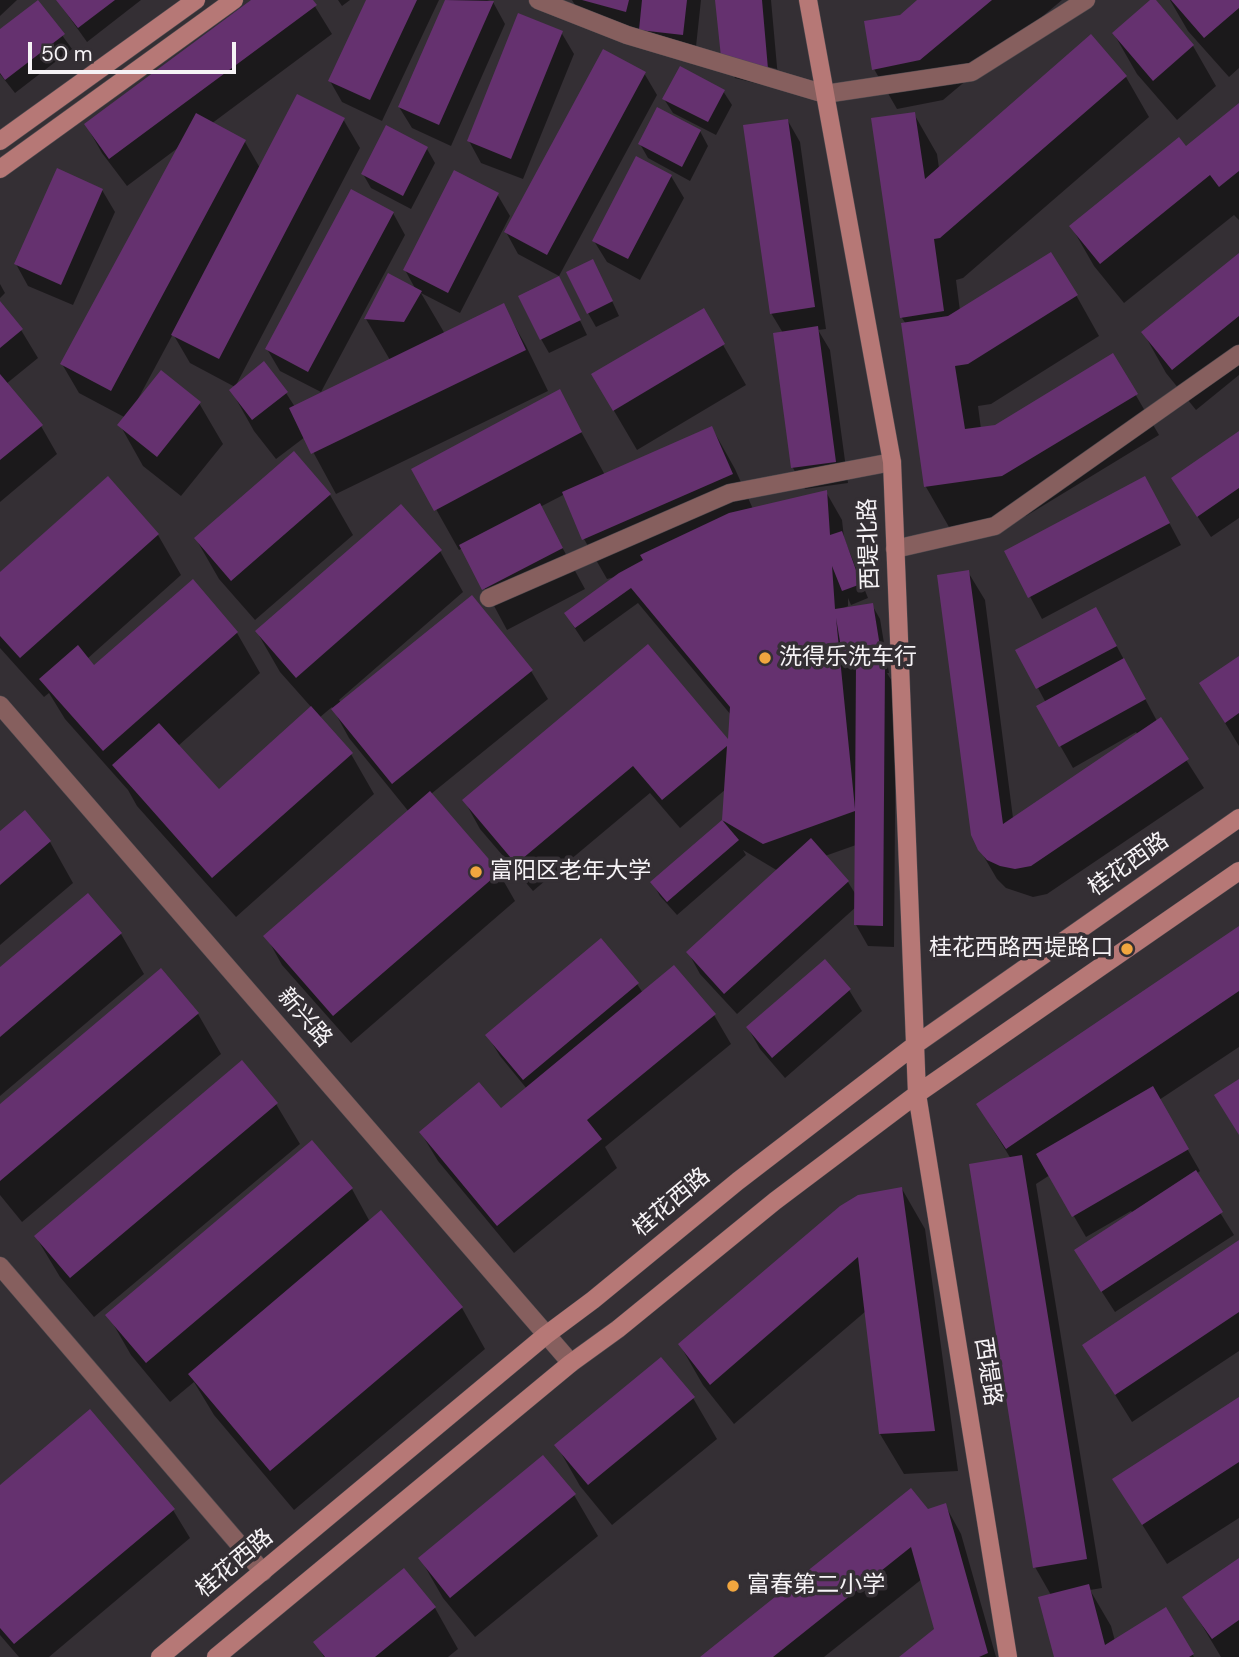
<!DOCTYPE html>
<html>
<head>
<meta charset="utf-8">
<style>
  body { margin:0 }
  #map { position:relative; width:1239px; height:1657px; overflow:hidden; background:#342f34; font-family:"DM Sans",sans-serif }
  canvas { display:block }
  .scale { position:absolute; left:28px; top:42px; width:208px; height:32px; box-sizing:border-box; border:4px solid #f6f3f6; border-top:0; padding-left:9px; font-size:21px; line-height:24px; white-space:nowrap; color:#f6f3f6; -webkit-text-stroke:5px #342f34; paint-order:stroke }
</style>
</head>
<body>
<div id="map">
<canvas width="1239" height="1657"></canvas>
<div class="scale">50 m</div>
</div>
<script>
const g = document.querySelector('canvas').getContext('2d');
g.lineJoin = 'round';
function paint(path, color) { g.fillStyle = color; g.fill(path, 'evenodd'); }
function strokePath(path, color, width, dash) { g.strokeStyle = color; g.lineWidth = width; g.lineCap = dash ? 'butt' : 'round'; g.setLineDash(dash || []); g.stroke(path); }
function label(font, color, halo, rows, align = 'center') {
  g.font = font + ' "DM Sans","Noto Sans SC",sans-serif'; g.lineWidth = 7; g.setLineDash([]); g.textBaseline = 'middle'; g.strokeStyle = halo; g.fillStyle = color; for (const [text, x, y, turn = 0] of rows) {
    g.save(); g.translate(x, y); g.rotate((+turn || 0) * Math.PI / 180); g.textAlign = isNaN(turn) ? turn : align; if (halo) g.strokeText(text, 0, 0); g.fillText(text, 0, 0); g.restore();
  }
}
const shadow = new Path2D(`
  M0 0H17L0 16Z
  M57 0H141L87 42Z
  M254 0H311L332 34 211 124 245 142 260 168 343 119 360 148 235 387 190 363 173 334 138 399 199 403 223 444 181 496 143 466 120 425 126 418 79 393 62 364 179 147 127 186 102 153 86 125Z
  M338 0H350L342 6Z
  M368 0H439L382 121 342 102 330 81Z
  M447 0H487L493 2 505 24 451 146 412 128 399 107Z
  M572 0H701L695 56 653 51 639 27 638 33 583 18Z
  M717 0H771L779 89 735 78 723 56ZM730 57 777 69 776 73Z
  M920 0H1062L943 100 897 109 874 69 901 17Z
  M1153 0 1193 46 1216 86 1177 120 1137 74 1114 34Z
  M1170 0H1239V68L1229 77 1188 31Z
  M38 2 72 49 15 93 0 74V31Z
  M561 32 574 54 523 179 481 163 469 141Z
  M644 73 657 95 559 276 518 254 506 232Z
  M1126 77 1149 117 963 278 956 280 960 311 1076 295 1099 336 991 404 978 406 981 429 996 426 1113 356 1159 435 1026 516 949 527 926 487 903 325 906 324 902 318 914 114 937 154 939 168Z
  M723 91 732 105 716 135 673 113 664 99Z
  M1239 105V220L1234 215 1124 303 1094 266 1071 226 1186 148Z
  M788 121 800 142 826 329 818 330 830 350 848 483 805 489 793 468 783 333 771 313Z
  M700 131 708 146 690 181 648 158 640 144Z
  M427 149 435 163 411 209 371 188 363 174Z
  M671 176 684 198 640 280 607 262 594 241Z
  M102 190 115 212 73 305 28 286 16 264Z
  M497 194 510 216 460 313 421 293 445 334 503 305 526 346 548 391 336 494 305 437 276 459 254 431 231 390 286 393 295 407 390 360 366 319 416 290 405 270Z
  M393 213 405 235 321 392 280 371 267 349Z
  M1239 255V375L1196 410 1166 373 1143 332Z
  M600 275 619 316 596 327 588 313Z
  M0 284 5 293 0 298Z
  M566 292 587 335 549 353 541 339Z
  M0 304 21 330 38 358 6 384 41 426 57 454 0 502Z
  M703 310 746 385 637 450 593 375Z
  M559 392 605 475 712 428 735 469 753 509 826 492 842 520 844 538 868 598 851 605 848 598V606L844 608 872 605 880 619 889 673H887L896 688 894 947 868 946 856 925V907L737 1014 700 974 688 952 778 871 743 850 746 855 677 915 660 896 652 882 724 821 726 789 680 828 650 793 533 891 480 829 464 800 729 744 731 715 638 603 584 642 574 627 566 613 615 577 607 579 584 539 565 494 540 507 585 589 507 630 463 548 459 550 414 470ZM856 845V895L848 882 825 856Z
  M1239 433V518L1211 537 1186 499Z
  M330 495 353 535 255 620 219 579 196 539Z
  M1157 500 1181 545 1042 619 1006 552Z
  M158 535 181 575 87 659 94 667 237 633 260 673 178 746 219 792 312 708 280 672 257 632 440 551 463 592 339 700 341 703 531 671 548 699 431 794 499 873 515 901 351 1043 282 965 266 936 409 812 349 738 332 707 319 718 351 754 374 794 236 917 137 806 128 790 65 719 49 693 44 697 0 648V575Z
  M968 572 985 600 1013 818 1138 735 1136 732 1073 768 1038 707 1046 703 1038 688 1108 630 1157 721 1160 719 1204 788 1047 894 1033 897 1006 888 997 879 980 850Z
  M1239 658V746L1201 683Z
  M25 813 50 842 73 883 0 945V834Z
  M88 895 121 934 144 974 0 1096V969Z
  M1239 928V1047L1159 1100 1200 1171 1196 1174 1234 1235 1115 1312 1089 1272 1133 1213 1131 1211 1086 1237 1050 1175 1036 1184 1102 1588 1090 1590 1111 1626 1115 1641 1165 1610 1194 1657H1056L1051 1595 1035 1567 1011 1159 978 1105Z
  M637 984 643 993 714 1015 731 1044 605 1147 617 1168 514 1253 438 1161 421 1133 501 1111 527 1089 500 1056 487 1035Z
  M849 990 862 1011 785 1078 760 1049 748 1028Z
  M198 1014 221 1054 22 1222 0 1195V1106Z
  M276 1104 300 1144 94 1317 60 1277 36 1237Z
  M352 1189 370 1222 381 1213 462 1308 485 1349 294 1510 214 1415 194 1382 170 1402 131 1355 108 1315Z
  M902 1189 925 1229 958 1471 904 1474 880 1434 866 1311 734 1424 703 1385 680 1345Z
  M1239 1245V1351L1132 1422 1084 1345Z
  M661 1359 693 1398 717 1439 612 1525 580 1486 557 1446Z
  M1239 1399V1518L1167 1564 1114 1480Z
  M543 1457 574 1495 598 1536 475 1637 443 1598 420 1558Z
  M0 1488 173 1510 190 1538 49 1657H19L0 1635Z
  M945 1505 961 1534 996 1657H902L936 1630 922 1579 824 1657H702Z
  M1239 1560V1657H1221L1185 1597Z
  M404 1571 435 1608 458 1649 448 1657H324L316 1643Z`);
const building = new Path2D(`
  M38 0 65 34 5 80 0 73V29Z
  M56 0H115L78 28Z
  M251 0H313L317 5 109 159 84 124Z
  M366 0H417L370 100 328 81Z
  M445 0 494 1 439 125 398 107Z
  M582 0H629L626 12Z
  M642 0H687L683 35 639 30Z
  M715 0H762L768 69 721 57Z
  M917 0H992L920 60 872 70 864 21 900 15Z
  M1150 0H1156L1194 45 1153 81 1112 33Z
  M1171 0H1239V8L1204 38Z
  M518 13 563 31 511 159 467 141Z
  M1091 34 1127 76 940 238 934 239 944 311 900 318 871 118 915 112 925 179Z
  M603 49 646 72 547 255 504 232Z
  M680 66 725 90 708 122 662 99Z
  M297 94 345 118 219 359 171 335Z
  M1239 103V171L1219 187 1210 175 1100 264 1069 226 1179 137 1186 146Z
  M657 107 701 130 682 167 638 144Z
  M196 113 246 140 111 391 60 364Z
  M788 119 815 307 770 314 743 125Z
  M386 125 428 147 403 196 361 174Z
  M636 156 672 175 628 259 592 241Z
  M57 168 103 189 61 285 14 264Z
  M454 170 499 193 448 293 403 270Z
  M351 189 394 212 308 372 265 349Z
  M1051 252 1078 295 968 364 955 366 965 429 995 425 1113 353 1138 394 1002 476 924 487 901 323 948 316Z
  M1239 253V316L1172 370 1141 332Z
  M593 259 613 301 587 314 566 272Z
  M388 273 422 291 404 322 364 319Z
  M559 276 581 320 540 340 518 296Z
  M0 301 23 329 0 348Z
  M504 303 526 350 311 454 289 408Z
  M704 308 725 344 613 411 591 374Z
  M818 326 836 462 791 468 773 333Z
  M264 361 288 392 252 420 229 390Z
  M161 370 201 402 157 457 117 425Z
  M0 374 43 425 0 460Z
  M560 389 582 432 434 511 411 469Z
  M712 426 733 474 582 540 562 492Z
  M1239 431V488L1197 517 1171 478Z
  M294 451 331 494 231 581 194 538Z
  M108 476 159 534 20 658 0 636V572Z
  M1145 476 1170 523 1028 598 1004 551Z
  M827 490 830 535 842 531 861 584 842 591 832 566 835 609 873 603 882 659 844 665 836 618 855 809 856 665H885L883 926 854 925 855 811 763 844 722 820 727 746 662 800 633 766 516 864 462 800 648 644 728 739 730 707 631 588 575 628 564 613 619 573 643 560 640 555 729 513Z
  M540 503 563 548 482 590 459 545Z
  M401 504 442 550 296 678 255 631Z
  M969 570 1003 824 1161 717 1189 759 1031 866 1015 869 1000 866 987 860 978 850 971 835 937 575Z
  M193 579 238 632 103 751 39 679 78 645 94 665Z
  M472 595 533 670 392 784 331 709Z
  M1096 607 1117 646 1036 689 1015 650Z
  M1239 656V713L1225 723 1199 683Z
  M1124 658 1146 699 1059 747 1036 706Z
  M311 706 353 753 212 878 112 765 159 723 219 789Z
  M430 791 500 872 333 1016 263 936Z
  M25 810 51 841 0 885V831Z
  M722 820 739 840 667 902 650 882Z
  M811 838 849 881 724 994 686 952Z
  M88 893 122 933 0 1037V967Z
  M1239 926V991L1006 1149 976 1104Z
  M601 938 639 983 523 1080 485 1035Z
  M825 959 851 989 772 1058 746 1027Z
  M674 965 716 1014 587 1120 602 1139 497 1226 419 1132 479 1082 501 1108Z
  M161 968 199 1013 0 1181V1104Z
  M242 1060 278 1103 70 1278 34 1236Z
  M1239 1079V1135L1214 1095Z
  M1153 1086 1189 1149 1072 1217 1036 1154Z
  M312 1140 353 1188 146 1363 105 1315Z
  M1022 1155 1087 1559 1033 1568 969 1164Z
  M1196 1170 1223 1212 1101 1292 1074 1250Z
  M902 1187 935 1431 879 1434 858 1257 710 1385 678 1344 840 1206 858 1195Z
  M381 1210 463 1307 270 1471 188 1374Z
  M1239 1240V1312L1115 1395 1082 1345Z
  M661 1357 695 1397 588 1485 554 1445Z
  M1239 1397V1462L1142 1525 1112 1479Z
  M90 1409 175 1509 14 1644 0 1628V1485Z
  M543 1455 576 1494 450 1598 418 1558Z
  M911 1488 928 1509 946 1503 988 1653 979 1657H899L934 1629 911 1547 773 1657H700Z
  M1239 1558V1620L1212 1639 1182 1597Z
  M404 1568 436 1607 375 1657H325L313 1642Z
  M1089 1584 1105 1645 1166 1607 1194 1654 1189 1657H1054L1038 1597Z`);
const street = new Path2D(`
  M538 0 627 35 825 94 972 72 1086 0
  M895 549 995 526 1239 354
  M489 598 730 493 892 462
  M0 705 571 1363
  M0 1266 263 1572`);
const secondary = new Path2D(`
  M808 0 892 462 917 1094 1008 1657
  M0 141 196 0
  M0 169 234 0
  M160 1657 546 1335 593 1300 738 1181 915 1045 1239 818
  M216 1657 571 1363 618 1329 775 1201 917 1094 1239 871`);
const markers = [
  [765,658,7,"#f1a63f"],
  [476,872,7,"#f1a63f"],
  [1127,949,7,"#f1a63f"],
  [733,1586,7,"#f1a63f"]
];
const streetNames = [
  ["西堤北路",870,544,-92],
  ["桂花西路",1129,865,-35],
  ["新兴路",304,1018,49],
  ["桂花西路",672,1203,-40],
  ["西堤路",987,1372,81],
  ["桂花西路",235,1564,-40]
];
const poiNames = [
  ["洗得乐洗车行",779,658],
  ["富阳区老年大学",490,872],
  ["桂花西路西堤路口",1113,949,"right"],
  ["富春第二小学",747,1586]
];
paint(shadow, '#0007');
paint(building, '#65316f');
strokePath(street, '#4f4a4f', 19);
strokePath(secondary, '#4f4a4f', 19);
strokePath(street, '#865f5e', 18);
strokePath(secondary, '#b67876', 18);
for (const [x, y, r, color] of markers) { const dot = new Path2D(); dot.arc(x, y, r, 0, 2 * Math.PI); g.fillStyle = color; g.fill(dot); strokePath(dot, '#342f34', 2.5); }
label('23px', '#f6f3f6', '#342f34', streetNames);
label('23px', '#f6f3f6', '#342f34', poiNames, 'left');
</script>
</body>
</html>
